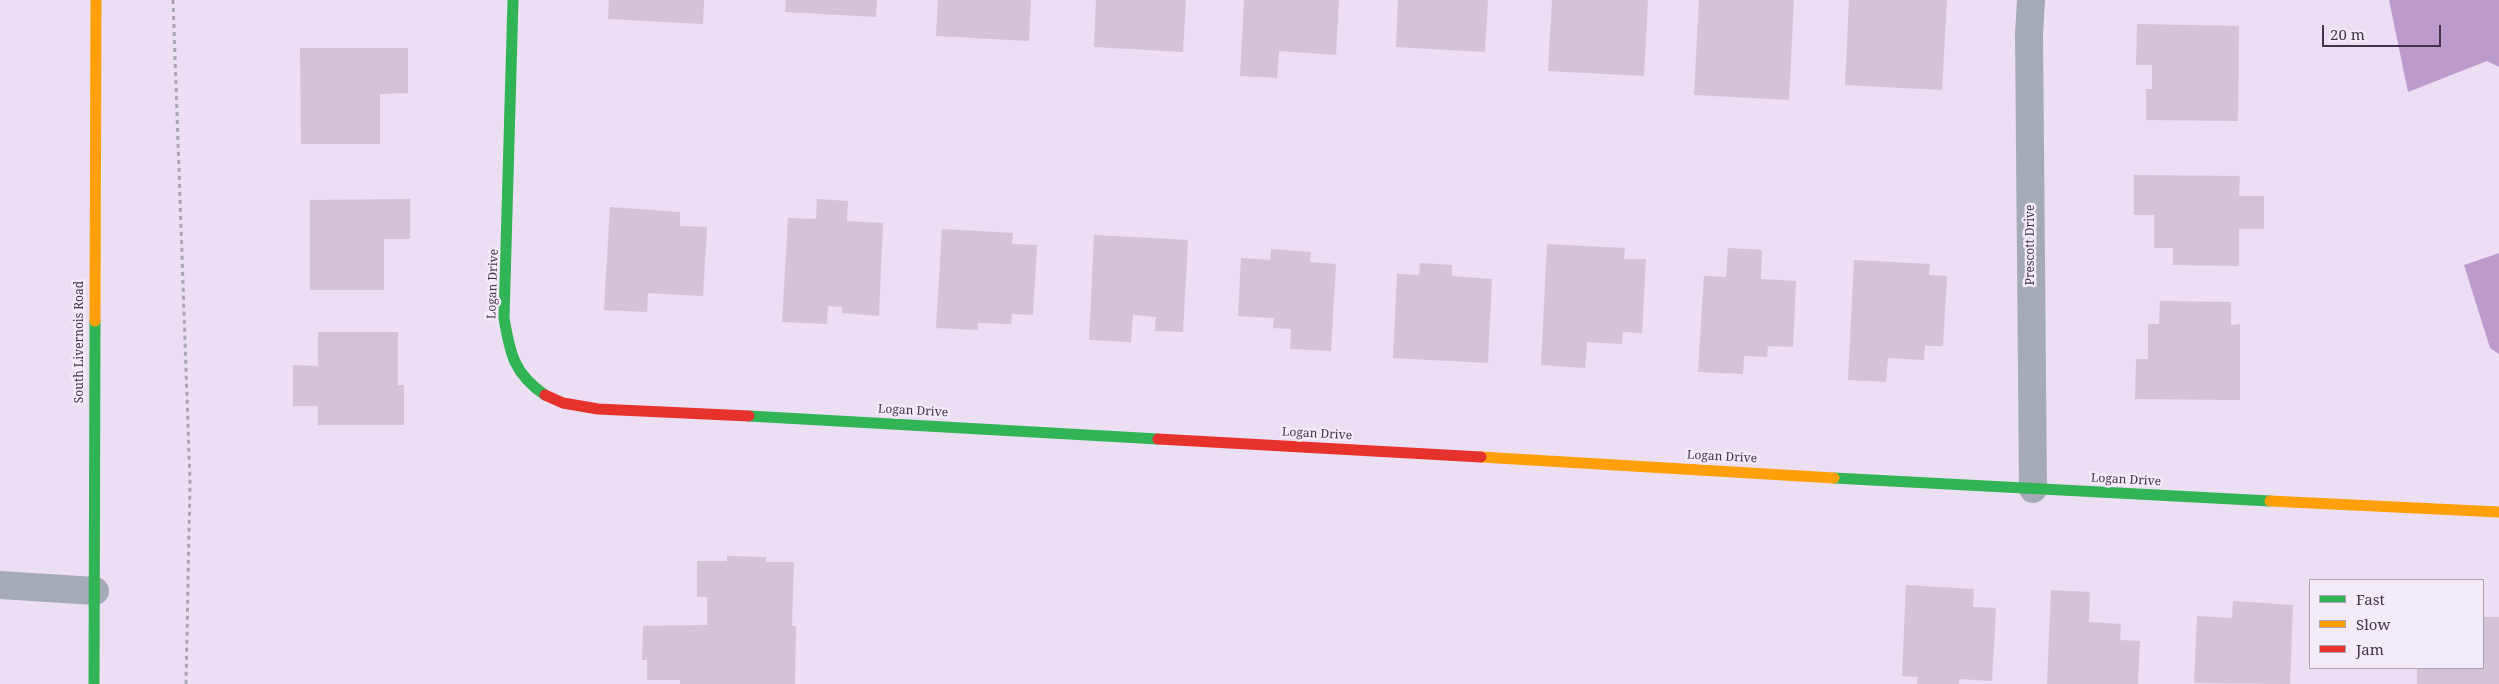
<!DOCTYPE html>
<html>
<head>
<meta charset="utf-8">
<style>
  body { margin:0 }
  #map { position:relative; width:2499px; height:684px; overflow:hidden; background:#ecdef3; font-family:"Noto Serif",serif }
  canvas { display:block }
  .legend { position:absolute; left:2309px; top:579px; width:175px; height:90px; box-sizing:border-box; background:#f3ebf7; border:1px solid #aca1b2; margin:0; padding:6px 9px; list-style:none; font-size:15px; color:#42324a }
  .legend li { display:flex; align-items:center; gap:10px; height:25px }
  .legend b { width:25px; border:1px solid #aca1b2 }
  .scale { position:absolute; left:2322px; top:25px; width:119px; height:22px; box-sizing:border-box; border:2px solid #42324a; border-top:0; padding-left:6px; font-size:15px; line-height:18px; white-space:nowrap; color:#42324a; -webkit-text-stroke:4px #f3ebf7; paint-order:stroke }
</style>
</head>
<body>
<div id="map">
<canvas width="2499" height="684"></canvas>
<ul class="legend">
<li><b style="height:6px;background:#30b455"></b>Fast</li>
<li><b style="height:6px;background:#ff9f0a"></b>Slow</li>
<li><b style="height:6px;background:#e5322d"></b>Jam</li>
</ul>
<div class="scale">20 m</div>
</div>
<script>
const g = document.querySelector('canvas').getContext('2d');
g.lineJoin = 'round';
function paint(path, color) { g.fillStyle = color; g.fill(path, 'evenodd'); }
function strokePath(path, color, width, dash) { g.strokeStyle = color; g.lineWidth = width; g.lineCap = dash ? 'butt' : 'round'; g.setLineDash(dash || []); g.stroke(path); }
function label(font, color, halo, rows, align = 'center') {
  g.font = font + ' "Noto Serif",serif'; g.lineWidth = 5; g.setLineDash([]); g.textBaseline = 'middle'; g.strokeStyle = halo; g.fillStyle = color; for (const [text, x, y, turn = 0] of rows) {
    g.save(); g.translate(x, y); g.rotate((+turn || 0) * Math.PI / 180); g.textAlign = isNaN(turn) ? turn : align; if (halo) g.strokeText(text, 0, 0); g.fillText(text, 0, 0); g.restore();
  }
}
const water = new Path2D(`
  M2389 0H2499V67L2487 61 2408 92Z
  M2499 253V354L2490 348 2464 265Z`);
const building = new Path2D(`
  M609 0H704L703 24 608 19Z
  M786 0H877L876 17 785 12Z
  M938 0H1031L1029 41 936 36Z
  M1096 0H1186L1183 52 1094 47Z
  M1244 0H1339L1336 55 1279 51 1277 78 1240 76Z
  M1398 0H1488L1485 52 1396 47Z
  M1552 0H1648L1644 76 1548 71Z
  M1699 0H1794L1789 100 1694 95Z
  M1849 0H1947L1942 90 1845 85Z
  M2137 24 2239 26 2238 121 2146 120V89H2152V65H2136Z
  M300 48H408V93L380 94V144H301Z
  M2134 175 2240 176 2239 196H2264V229H2239V266L2173 265V248H2154V215H2134Z
  M410 199V239H384V290H310V200Z
  M817 199 848 201 847 221 883 223 879 316 842 313V307L828 306 827 324 782 322 788 218 816 219Z
  M610 207 680 212V226L707 227 703 296 648 293 647 312 604 310Z
  M942 229 1013 233 1012 244 1037 245 1033 315 1012 314 1011 324 978 323V330L936 328Z
  M1094 235 1188 240 1183 332 1155 331 1156 317 1133 315 1131 342 1089 340Z
  M1547 244 1625 248 1624 259H1646L1642 333 1623 332 1622 344 1587 342 1585 368 1541 365Z
  M1728 248 1762 250 1761 279 1796 281 1793 347 1768 346 1767 357 1744 356 1743 374 1698 372 1704 276 1726 277Z
  M1271 249 1311 252 1310 262 1336 264 1331 351 1290 349 1291 329 1273 328 1274 318 1238 316 1241 258 1270 260Z
  M1854 260 1930 264 1929 275 1947 276 1943 346H1925L1924 360 1888 358 1886 382 1848 380Z
  M1420 263 1452 265V276L1492 279 1488 363 1393 358 1397 274 1419 275Z
  M2160 301 2231 302V325L2240 324V400L2135 399 2136 359H2148V324H2159Z
  M318 332H398V385H404V425H318V406H293V365L318 366Z
  M727 556 766 557V562H794L792 626H796L795 684H680V680H647V660H642L643 626 707 625V597H697V561H727Z
  M1906 585 1974 589 1973 607 1996 608 1992 681 1959 679V684H1917L1918 677 1902 676Z
  M2051 590 2090 592 2089 622 2121 624 2120 640 2140 641 2138 684H2047Z
  M2233 601 2293 605 2290 684 2194 683 2197 616 2232 618Z
  M2483 617H2499V684H2417V668H2483Z`);
const path = new Path2D(`
  M173 0 190 482 186 684`);
const street = new Path2D(`
  M2031 0 2029 34 2033 489
  M0 585 95 591`);
const fast = new Path2D(`
  M513 0 504 318C510 354 514 374 545 395
  M749 416 1158 439
  M1834 478 2270 501
  M94 684 95 321`);
const slow = new Path2D(`
  M95 321 96 0
  M1481 457 1834 478
  M2270 501 2499 512`);
const jam = new Path2D(`
  M545 395 563 403 598 409 749 416
  M1158 439 1481 457`);
const streetNames = [
  ["Prescott Drive",2031,245,-90],
  ["Logan Drive",493,284,-88],
  ["South Livernois Road",80,342,-90],
  ["Logan Drive",913,411,3],
  ["Logan Drive",1317,434,3],
  ["Logan Drive",1722,457,3],
  ["Logan Drive",2126,480,3]
];
paint(water, '#bc9bcc');
paint(building, '#d4c2d5');
strokePath(path, '#a5a7b2', 3, [4, 4]);
strokePath(street, '#a5abb5', 28);
strokePath(fast, '#30b455', 11);
strokePath(slow, '#ff9f0a', 11);
strokePath(jam, '#e5322d', 11);
label('12px', '#42324a', '#f3ebf7', streetNames);
</script>
</body>
</html>
